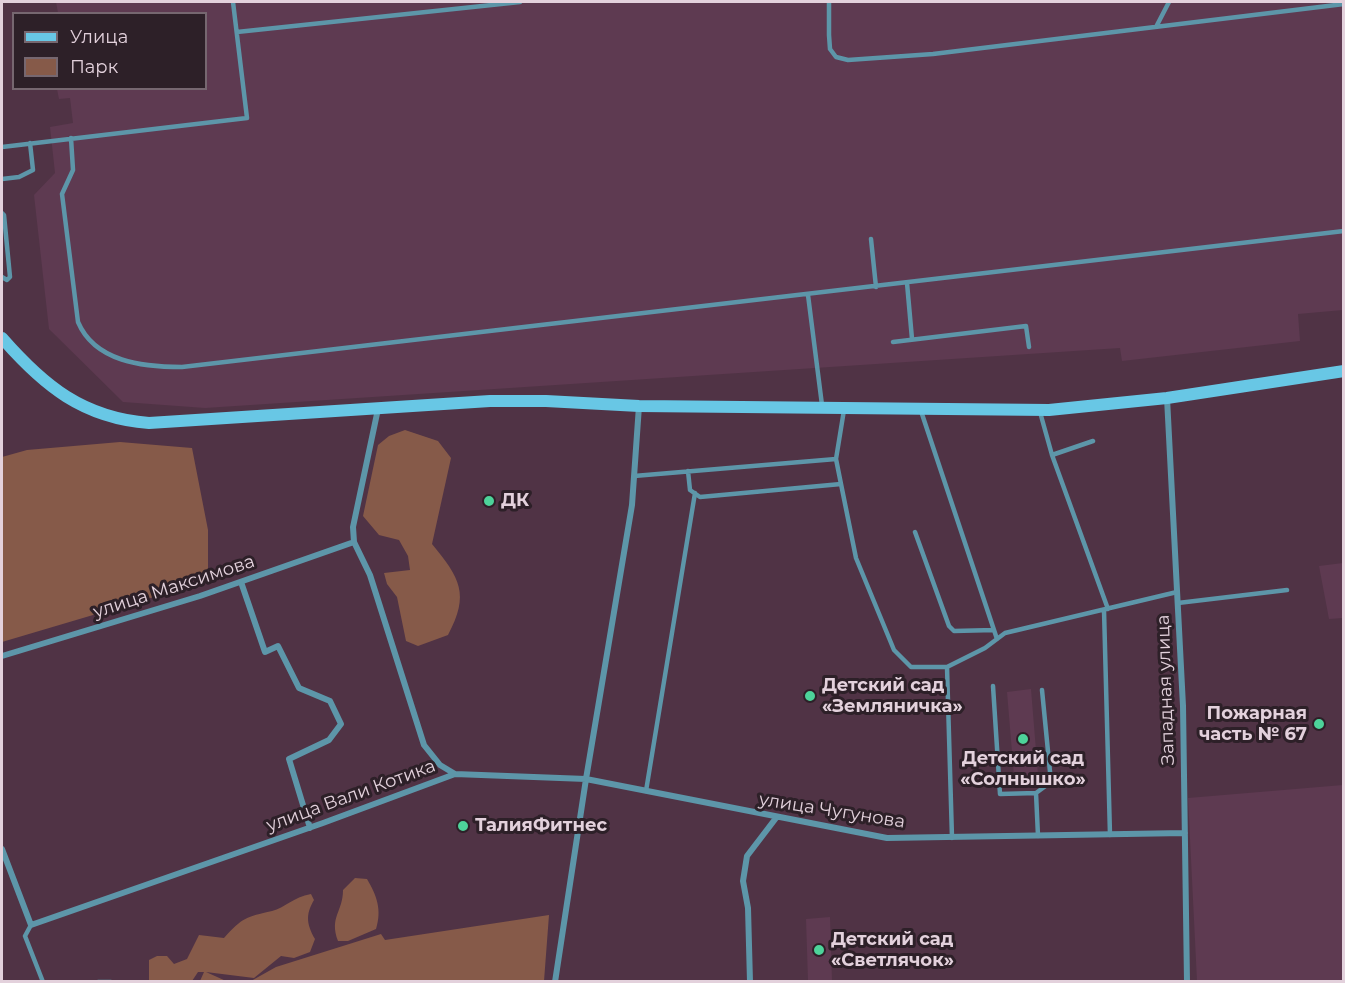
<!DOCTYPE html>
<html>
<head>
<meta charset="utf-8">
<style>
  body { margin:0 }
  #map { position:relative; width:1345px; height:983px; overflow:hidden; background:#503345; font-family:Montserrat,sans-serif }
  canvas { display:block }
  .frame { position:absolute; inset:0; border:3px solid #e3d1dc; pointer-events:none }
  .legend { position:absolute; left:12px; top:12px; width:195px; height:78px; box-sizing:border-box; background:#2d2028; border:2px solid #766770; margin:0; padding:8px 10px; list-style:none; font-size:18px; color:#e3d1dc }
  .legend li { display:flex; align-items:center; gap:12px; height:30px }
  .legend b { width:30px; border:2px solid #766770 }
</style>
</head>
<body>
<div id="map">
<canvas width="1345" height="983"></canvas>
<div class="frame"></div>
<ul class="legend">
<li><b style="height:8px;background:#68c7e5"></b>Улица</li>
<li><b style="height:16px;background:#865a49"></b>Парк</li>
</ul>
</div>
<script>
const g = document.querySelector('canvas').getContext('2d');
g.lineJoin = 'round';
function paint(path, color) { g.fillStyle = color; g.fill(path, 'evenodd'); }
function strokePath(path, color, width, dash) { g.strokeStyle = color; g.lineWidth = width; g.lineCap = dash ? 'butt' : 'round'; g.setLineDash(dash || []); g.stroke(path); }
function label(font, color, halo, rows, align = 'center') {
  g.font = font + ' Montserrat,sans-serif'; g.lineWidth = 6; g.setLineDash([]); g.textBaseline = 'middle'; g.strokeStyle = halo; g.fillStyle = color; for (const [text, x, y, turn = 0] of rows) {
    g.save(); g.translate(x, y); g.rotate((+turn || 0) * Math.PI / 180); g.textAlign = isNaN(turn) ? turn : align; if (halo) g.strokeText(text, 0, 0); g.fillText(text, 0, 0); g.restore();
  }
}
const built = new Path2D(`
  M56 2H1343V310L1298 314 1300 341 1122 361 1120 348 205 408 123 402 49 329 34 195 55 173 50 127 73 123 70 98 59 99 57 89 206 88V14L58 13Z
  M1343 563V618L1329 619 1319 566Z
  M1031 689 1039 787 1015 788 1007 692Z
  M1343 785V981H1197L1188 798Z
  M830 917 832 981H808L806 919Z`);
const green = new Path2D(`
  M405 430 438 441 451 458 432 544C460 578 470 594 448 635L418 646 406 641 397 597 387 584 384 573 410 570 408 556 399 540 379 535 363 516 378 445 389 436Z
  M120 442 192 448 208 530V570L174 591 2 642V457L27 450Z
  M355 878 367 879C377 896 382 910 376 929L348 941H338C329 917 343 912 343 890Z
  M311 894 314 900C305 915 307 925 315 939L310 952 294 958 281 956 254 978 206 972 226 981H200L204 972H198L192 981H149V960L157 956H167L174 964 187 959 199 935 224 938C243 917 246 917 272 911 285 908 293 897 311 894Z
  M549 915 544 981H251L276 967 381 934 385 940Z`);
const service = new Path2D(`
  M829 2V35L830 49 836 57 848 60 933 54 1344 4
  M1156 27 1169 2
  M237 32 520 2
  M71 138 73 170 62 194 78 322C95 362 143 367 182 367L1344 231
  M2 147 247 118 233 2
  M2 179 19 177 33 170 30 143
  M2 213 4 215 10 277 7 280 2 277
  M871 239 876 287
  M907 283 912 339
  M808 295 822 405
  M893 342 1026 326 1029 347
  M921 411 997 639
  M1040 412 1052 455 1108 609
  M1052 455 1093 441
  M688 471 690 490 700 497 841 484 836 459
  M634 476 836 459 844 410
  M841 484 856 558 894 650 911 667H947L985 648 1005 633 1177 592
  M915 532 949 626 954 631 994 630
  M1178 603 1287 590
  M1104 610 1110 835
  M947 667 952 838
  M993 686 1000 794 1036 793 1038 836
  M646 791 695 493
  M1036 793 1051 782 1042 690
  M31 925 25 936 43 982
  M98 982H111`);
const minor = new Path2D(`
  M1167 398 1183 706 1187 982
  M241 582 265 652 278 646 299 688 330 701 341 724 329 740 289 759 310 828
  M2 656 200 596 354 542
  M455 774 586 779 887 838 1185 833
  M2 849 31 925 323 823 455 774 440 765 424 745 370 575 354 542 353 527 378 409
  M555 982 586 779 632 505 639 406
  M750 982 748 908 743 881 747 856 776 818`);
const secondary = new Path2D(`
  M2 338C44 386 83 418 149 423L490 401H546L639 406 1049 410 1167 398 1344 371`);
const markers = [
  [489,501,6,"#4dd39a"],
  [810,696,6,"#4dd39a"],
  [1319,724,6,"#4dd39a"],
  [1023,739,6,"#4dd39a"],
  [463,826,6,"#4dd39a"],
  [819,950,6,"#4dd39a"]
];
const poiNames = [
  ["ДК",501,501],
  ["Детский сад",822,686],
  ["«Земляничка»",822,707],
  ["Пожарная",1307,714,"right"],
  ["часть № 67",1307,735,"right"],
  ["Детский сад",1023,759,"center"],
  ["«Солнышко»",1023,780,"center"],
  ["ТалияФитнес",475,826],
  ["Детский сад",831,940],
  ["«Светлячок»",831,961]
];
const streetNames = [
  ["улица Максимова",174,587,-18],
  ["Западная улица",1166,690,-92],
  ["улица Вали Котика",351,796,-20],
  ["улица Чугунова",832,811,9]
];
paint(built, '#5e3a51');
paint(green, '#865a49');
strokePath(service, '#5d96a9', 4.5);
strokePath(minor, '#5d96a9', 6);
strokePath(secondary, '#68c7e5', 12);
for (const [x, y, r, color] of markers) { const dot = new Path2D(); dot.arc(x, y, r, 0, 2 * Math.PI); g.fillStyle = color; g.fill(dot); strokePath(dot, '#2d2028', 2); }
label('bold 18px', '#e3d1dc', '#2d2028', poiNames, 'left');
label('18px', '#e3d1dc', '#2d2028', streetNames);
</script>
</body>
</html>
